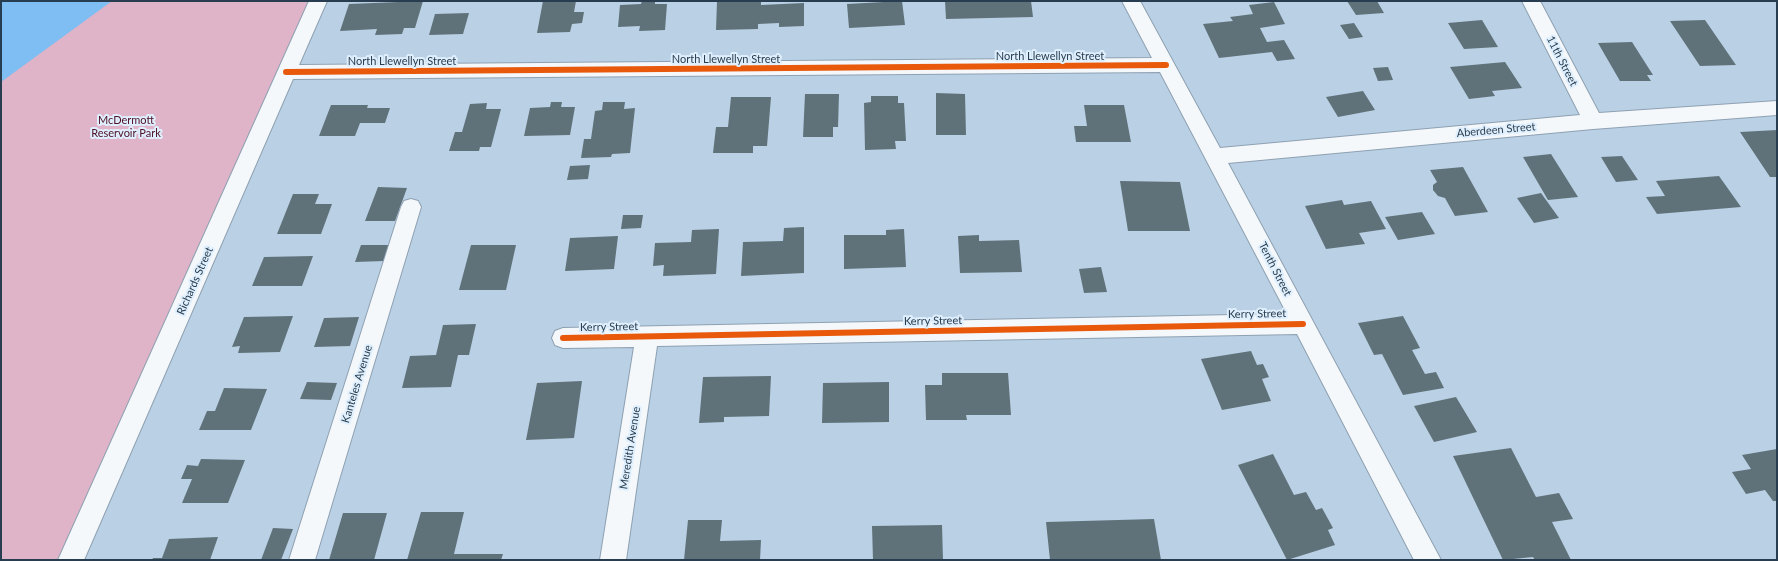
<!DOCTYPE html>
<html>
<head>
<meta charset="utf-8">
<style>
  body { margin:0 }
  #map { position:relative; width:1778px; height:561px; overflow:hidden; background:#bad0e4; font-family:Lato,sans-serif }
  canvas { display:block }
  .frame { position:absolute; inset:0; border:2px solid #283d4f; pointer-events:none }
</style>
</head>
<body>
<div id="map">
<canvas width="1778" height="561"></canvas>
<div class="frame"></div>
</div>
<script>
const g = document.querySelector('canvas').getContext('2d');
g.lineJoin = 'round';
function paint(path, color) { g.fillStyle = color; g.fill(path, 'evenodd'); }
function strokePath(path, color, width, dash) { g.strokeStyle = color; g.lineWidth = width; g.lineCap = dash ? 'butt' : 'round'; g.setLineDash(dash || []); g.stroke(path); }
function label(font, color, halo, rows, align = 'center') {
  g.font = font + ' Lato,sans-serif'; g.lineWidth = 4; g.setLineDash([]); g.textBaseline = 'middle'; g.strokeStyle = halo; g.fillStyle = color; for (const [text, x, y, turn = 0] of rows) {
    g.save(); g.translate(x, y); g.rotate((+turn || 0) * Math.PI / 180); g.textAlign = isNaN(turn) ? turn : align; if (halo) g.strokeText(text, 0, 0); g.fillText(text, 0, 0); g.restore();
  }
}
const green = new Path2D(`
  M1 1H318L71 560H1Z`);
const water = new Path2D(`
  M1 1H112L1 82Z`);
const building = new Path2D(`
  M423 1 415 28H404L402 34 375 35 377 29 340 31 349 4Z
  M543 1H576L574 12H584L582 23 572 24 570 32 537 33Z
  M642 1H655V4H667L665 30 639 31 640 26 618 27 620 5 641 4Z
  M717 1H761V5L804 3V26L779 27V23L758 24V29L716 30Z
  M902 1 905 25 849 28 847 4Z
  M945 1H1031L1033 17 946 19Z
  M1347 1H1377L1384 13 1356 15Z
  M1274 2 1285 24 1260 28 1267 42 1284 40 1295 59 1277 61 1272 52 1219 58 1203 24 1233 21 1230 17 1253 14 1249 5Z
  M469 13 463 34 429 35 435 14Z
  M1482 20 1498 47 1464 49 1448 23Z
  M1705 20 1736 65 1700 66 1670 21Z
  M1354 23 1363 37 1349 39 1340 25Z
  M1632 42 1653 75H1647L1651 81H1620L1598 43Z
  M1505 62 1522 88 1492 91 1495 96 1469 99 1450 67Z
  M1388 67 1393 80 1378 81 1373 68Z
  M1363 91 1375 110 1338 117 1326 97Z
  M936 93 965 94 966 135H936Z
  M805 94H839L838 127H833V137H803Z
  M871 96H898V103H904L906 141H895L896 149 865 150 864 103 871 102Z
  M731 97H771L767 146H753V153H713L716 127H728Z
  M551 102H562L561 107H575L570 135 524 136 530 108 550 107Z
  M603 102H625L624 109 635 108 630 153 612 154 611 157 581 158 584 139H591L595 111 602 110Z
  M487 103 486 109H501L491 147H480L479 151H449L455 132H462L470 104Z
  M331 105H368L367 108H390L385 123H360L355 136H319Z
  M1084 105H1124L1131 142H1076L1074 126H1087Z
  M1777 130V177H1770L1740 132Z
  M1551 154 1578 197 1548 200 1523 157Z
  M1622 156 1638 180 1616 182 1601 157Z
  M590 165 588 179 567 180 570 166Z
  M1463 167 1488 212 1455 216 1445 198 1438 196 1433 190V185L1437 182 1430 170Z
  M1719 176 1741 207 1657 214 1646 197 1665 196 1656 181Z
  M1120 181 1180 182 1190 231H1128Z
  M378 187 407 188 395 221H365Z
  M1541 193 1559 218 1534 223 1517 198Z
  M293 194H319L315 204H332L321 234H277Z
  M1342 200 1344 205 1371 201 1386 229 1359 233 1365 244 1326 249 1305 206Z
  M1422 212 1435 234 1398 240 1385 217Z
  M623 215H643L641 228 621 229Z
  M804 227V273L741 276 743 242 783 241 784 228Z
  M719 229 716 274 663 276 664 265 653 266 655 243 691 242 692 230Z
  M904 229 906 267 844 269V235H886V230Z
  M979 235V241L1019 240 1022 272 960 273 958 236Z
  M618 236 614 269 565 271 570 238Z
  M361 245H389L384 261 355 262Z
  M471 245H516L506 290H459Z
  M313 256 302 286H252L264 257Z
  M1101 267 1107 292 1084 293 1079 269Z
  M293 316 280 352 238 353 240 346 232 347 244 317Z
  M1403 316 1420 348 1412 350 1425 374 1436 372 1444 388 1403 395 1382 354 1374 355 1358 323Z
  M359 317 350 346 314 347 324 318Z
  M476 324 469 355H458L451 387 402 388 410 356 436 355 443 325Z
  M1251 351 1257 365 1263 364 1269 377 1262 379 1271 401 1222 410 1201 359Z
  M942 373H1008L1011 415H966L967 420H926L925 385H942Z
  M771 376 769 416 724 417V422L699 423 703 377Z
  M582 381 574 438 526 440 537 383Z
  M307 382 337 383 331 400 300 399Z
  M889 382V422L822 423 823 383Z
  M224 388 267 389 251 430H199L207 411H215Z
  M1456 397 1477 432 1434 442 1414 406Z
  M1511 448 1536 497 1559 493 1573 519 1552 522 1571 560H1535L1533 557 1503 560 1453 456Z
  M1777 449V501H1773L1765 490 1746 494 1732 472 1751 469 1742 455Z
  M1273 454 1294 495 1306 492 1316 510 1322 508 1333 528 1328 530 1335 545 1287 560 1238 465Z
  M201 459 245 460 228 503H182L192 479H181L187 465 198 466Z
  M421 512H464L454 554H503L501 560H407Z
  M343 513H387L374 560H329Z
  M1154 519 1161 560H1050L1046 522Z
  M688 520H722L720 541 761 540 760 560H684Z
  M942 525 943 560H873L872 526Z
  M273 528 293 529 281 560H261Z
  M218 537 210 560H152L153 558H162L169 539Z`);
const minor = new Path2D(`
  M309 1H327L299 65 1152 58 1122 1H1140L1220 148 1580 115 1522 1H1540L1599 113 1777 101V115L1593 129 1228 163 1441 560H1414L1297 334 657 346 626 560H600L634 347 563 348 555 345 552 338 555 331 563 328 1287 314 1160 72 293 79 84 560H58Z
  M411 199 418 201 421 207 315 560H289L401 207 404 201Z`);
const cycleway = new Path2D(`
  M286 72 1166 65
  M563 338 1303 324`);
const streetNames = [
  ["North Llewellyn Street",1050,56],
  ["North Llewellyn Street",726,59],
  ["North Llewellyn Street",402,61],
  ["11th Street",1562,61,63],
  ["Aberdeen Street",1496,130,-5],
  ["Tenth Street",1275,269,63],
  ["Richards Street",195,281,-66],
  ["Kerry Street",1257,314,-1],
  ["Kerry Street",933,321,-1],
  ["Kerry Street",609,327,-1],
  ["Kanteles Avenue",357,384,-73],
  ["Meredith Avenue",630,448,-81]
];
const parkNames = [
  ["McDermott",126,120],
  ["Reservoir Park",126,133]
];
paint(green, '#dfb3c8');
paint(water, '#7ebef3');
paint(building, '#5f727a');
strokePath(minor, '#8ea1b2', 2);
paint(minor, '#f5f8fb');
strokePath(cycleway, '#e8590c', 6);
label('11px', '#283d4f', '#dfeffd', streetNames);
label('11px', '#4f1024', '#dfeffd', parkNames);
</script>
</body>
</html>
